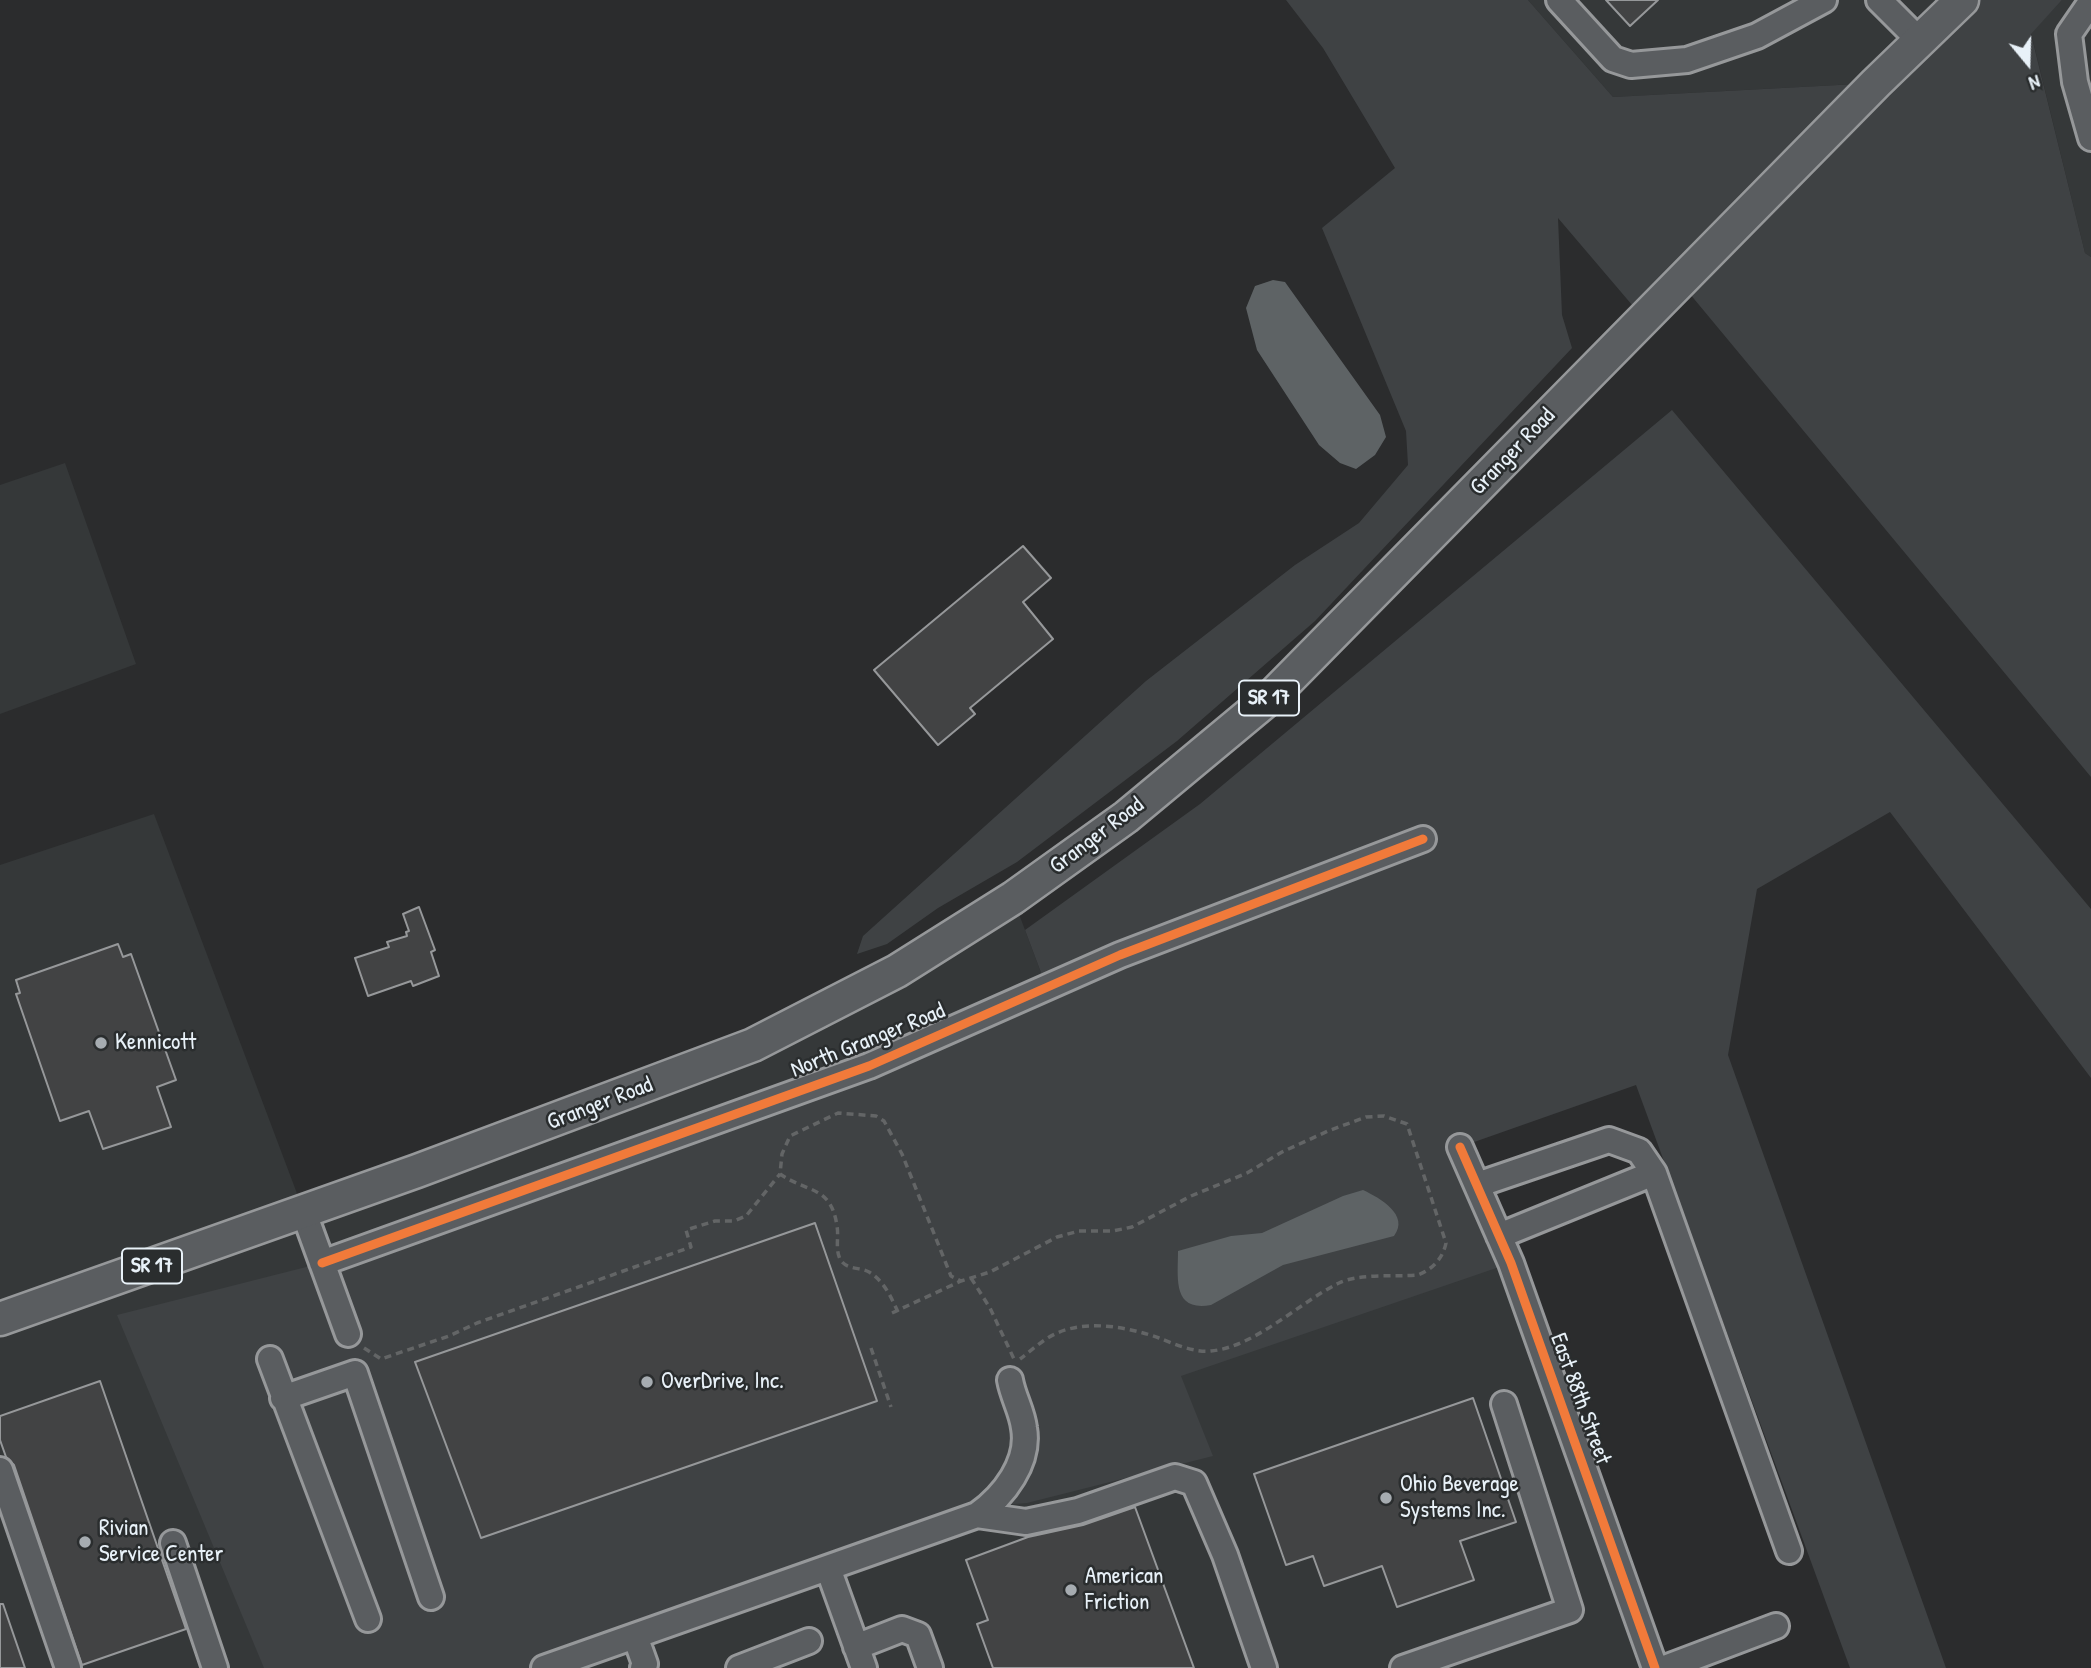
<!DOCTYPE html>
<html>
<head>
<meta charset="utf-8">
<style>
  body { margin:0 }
  #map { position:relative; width:2091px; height:1668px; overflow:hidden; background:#2b2c2d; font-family:"Patrick Hand",sans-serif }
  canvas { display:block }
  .north { position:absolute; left:1993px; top:28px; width:70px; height:70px; -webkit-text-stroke:5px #2a2d2e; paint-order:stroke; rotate:161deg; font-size:19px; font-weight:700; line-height:28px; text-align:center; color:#e8f1f8 }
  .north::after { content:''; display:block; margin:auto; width:24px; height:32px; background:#e8f1f8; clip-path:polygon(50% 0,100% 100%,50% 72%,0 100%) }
</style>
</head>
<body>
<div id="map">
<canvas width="2091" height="1668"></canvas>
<div class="north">N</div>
</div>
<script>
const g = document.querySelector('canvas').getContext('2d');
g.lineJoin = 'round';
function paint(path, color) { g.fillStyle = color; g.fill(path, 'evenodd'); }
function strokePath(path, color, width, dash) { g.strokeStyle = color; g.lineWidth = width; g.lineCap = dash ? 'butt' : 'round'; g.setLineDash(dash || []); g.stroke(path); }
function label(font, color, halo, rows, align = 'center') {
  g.font = font + ' "Patrick Hand",sans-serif'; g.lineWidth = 5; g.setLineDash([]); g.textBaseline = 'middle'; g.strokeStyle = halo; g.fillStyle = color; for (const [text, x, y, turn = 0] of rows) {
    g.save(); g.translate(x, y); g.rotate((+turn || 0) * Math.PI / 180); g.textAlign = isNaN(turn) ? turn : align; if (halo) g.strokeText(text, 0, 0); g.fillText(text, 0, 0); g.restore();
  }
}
const built = new Path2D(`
  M1528 0H1962L1876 83 1613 97Z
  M2062 0H2091V257L2085 253 2031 33Z
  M65 463 136 664 0 714V485Z
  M154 814 304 1212 753 1045 1013 898 1046 986 1461 1147 1655 1668H0V865Z`);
const green = new Path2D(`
  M1286 0H1528L1613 97 1876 83 1962 0H2062L2031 34 2085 253 2091 257V777L1680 282 1644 319 1558 218 1562 315 1572 348 1315 621 1177 741 1017 862 938 908 887 944 857 954 863 936 1146 681 1295 565 1359 523 1408 465 1406 431 1322 228 1395 168 1323 48Z
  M1672 410 2091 909V1078L1890 812 1757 889 1728 1055 1946 1668H1850L1636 1085 1460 1147 1511 1263 1181 1376 1213 1456 1027 1503 990 1506 550 1668H264L117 1315 322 1263 1046 986 1025 930 1200 804Z`);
const water = new Path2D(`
  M1273 280 1285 282 1380 415 1386 437 1375 455 1356 469 1340 463 1319 445 1257 350 1246 308 1255 286Z
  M1363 1190C1380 1198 1410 1215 1394 1236L1283 1265 1211 1305C1172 1312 1178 1278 1178 1251L1231 1236 1262 1233 1343 1196Z`);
const building = new Path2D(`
  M1606 0H1658L1630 26Z
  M1023 546 1051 578 1023 602 1053 639 970 708 975 714 938 745 874 670Z
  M419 907 435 950 431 952 439 976 413 986 411 981 368 996 355 958 389 947 387 942 407 936 406 932 409 931 403 914Z
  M118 944 123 957 131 954 176 1080 157 1087 171 1127 103 1149 89 1111 60 1121 16 994 20 993 16 980Z
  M815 1223 877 1401 481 1538 415 1362Z
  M100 1381 186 1629 82 1665 14 1465 6 1457 0 1440V1416Z
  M1473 1398 1516 1522 1460 1541 1474 1580 1397 1607 1382 1566 1324 1586 1313 1556 1286 1565 1254 1474Z
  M1135 1507 1194 1668H993L977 1624 988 1620 966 1560 1028 1537 1083 1525Z
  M0 1604H3L25 1668H0Z`);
const path = new Path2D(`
  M971 1278 990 1308 1014 1359
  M898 1312C891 1297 884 1281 869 1272 860 1267 846 1270 840 1259 835 1248 839 1237 837 1226 831 1185 807 1193 780 1174L782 1154 790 1136 838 1113 876 1116 884 1121 902 1154 951 1276 961 1281 990 1272 1057 1237 1079 1231H1113L1132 1227 1191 1196 1247 1173 1282 1152 1328 1131 1366 1117 1384 1116 1407 1124 1446 1243C1443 1258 1433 1269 1418 1275 1395 1277 1359 1273 1339 1283 1300 1302 1255 1347 1211 1351 1195 1353 1174 1344 1159 1338 1128 1327 1086 1319 1055 1334 1042 1340 1031 1351 1020 1359
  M892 1313 961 1281
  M364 1348 381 1359 449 1336 477 1323 691 1247 686 1230 715 1221H734L746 1216 780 1174
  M871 1348 891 1407`);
const minor = new Path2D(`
  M1559 0 1613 59 1631 65 1687 60 1757 36 1824 0
  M1879 0 1920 41
  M2091 2 2069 34 2075 82 2091 138
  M1460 1147 1511 1263 1655 1668
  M1477 1185 1609 1140 1639 1151 1654 1173
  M304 1213 348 1334
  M1499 1236 1654 1173 1789 1551
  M322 1263 869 1066 1120 955 1423 839
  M270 1359 368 1619
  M283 1398 355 1373 431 1597
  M0 1470 68 1668
  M977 1515 1026 1522 1078 1511 1175 1477 1194 1483 1225 1555 1264 1668
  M173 1543 215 1668
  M828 1568 864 1668
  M635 1636 645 1664 643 1668
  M856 1647 902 1629 918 1635 930 1668
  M544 1668 977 1515C1004 1496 1030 1462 1024 1428 1022 1411 1013 1397 1010 1380
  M739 1668 809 1641
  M1403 1668 1570 1610 1504 1404
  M1665 1668 1776 1626`);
const major = new Path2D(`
  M0 1319 417 1171 753 1045 897 971 1013 898 1126 817 1274 694 1876 83 1962 0`);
const cycleway = new Path2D(`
  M1460 1147 1511 1263 1655 1668
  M322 1263 869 1066 1120 955 1423 839`);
const markers = [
  [101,1043,7,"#a6acb1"],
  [647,1382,7,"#a6acb1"],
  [1386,1498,7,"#a6acb1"],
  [85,1542,7,"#a6acb1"],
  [1071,1590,7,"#a6acb1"]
];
const shields = [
  [1269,698,60],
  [152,1266,60]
];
const shieldNames = [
  ["SR 17",1269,698],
  ["SR 17",152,1266]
];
const streetNames = [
  ["Granger Road",1513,452,-46],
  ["Granger Road",1097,836,-37],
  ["North Granger Road",868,1041,-22],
  ["Granger Road",600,1104,-21],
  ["East 88th Street",1580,1399,70]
];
const poiNames = [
  ["Kennicott",115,1043],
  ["OverDrive, Inc.",661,1382],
  ["Ohio Beverage",1400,1485],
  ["Systems Inc.",1400,1511],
  ["Rivian",99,1529],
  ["Service Center",99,1555],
  ["American",1085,1577],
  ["Friction",1085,1603]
];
paint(built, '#353839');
paint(green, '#3f4244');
paint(water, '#5e6365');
paint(building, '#424344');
strokePath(building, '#96989a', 2);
strokePath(minor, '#96989a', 30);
strokePath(major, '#96989a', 37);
strokePath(path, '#636566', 3.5, [7, 5]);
strokePath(minor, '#5a5d60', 24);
strokePath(major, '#5a5d60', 32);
strokePath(cycleway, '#f17a3a', 9);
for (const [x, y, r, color] of markers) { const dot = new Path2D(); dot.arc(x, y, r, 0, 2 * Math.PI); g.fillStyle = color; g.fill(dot); strokePath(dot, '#2a2d2e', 2.5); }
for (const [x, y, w] of shields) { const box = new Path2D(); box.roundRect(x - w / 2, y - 17.5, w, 35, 5); g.fillStyle = '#2a2d2e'; g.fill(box); strokePath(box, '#e8f1f8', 2); }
label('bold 21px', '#e8f1f8', null, shieldNames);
label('23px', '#e8f1f8', '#2a2d2e', streetNames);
label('23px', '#e8f1f8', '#2a2d2e', poiNames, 'left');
</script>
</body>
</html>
